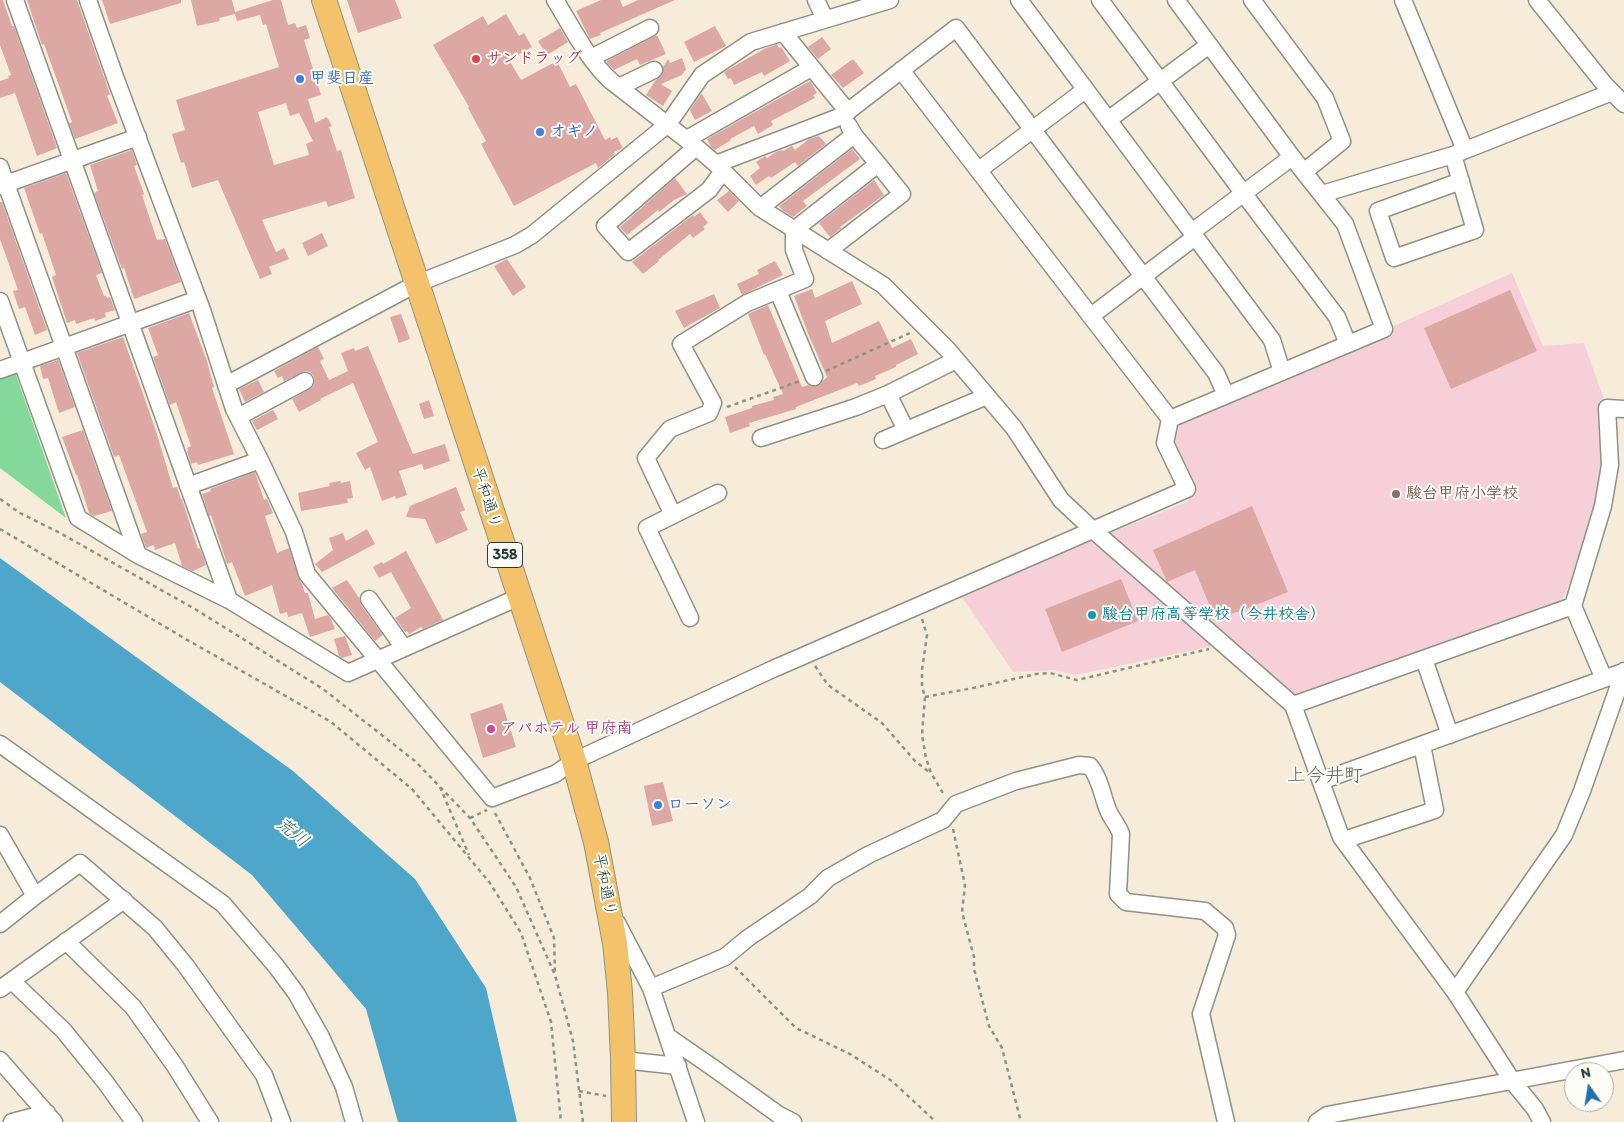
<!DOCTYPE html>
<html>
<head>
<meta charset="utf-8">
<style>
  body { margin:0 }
  #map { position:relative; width:1624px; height:1122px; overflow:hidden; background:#f6ecd9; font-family:Itim,sans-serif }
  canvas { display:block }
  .north { position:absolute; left:1564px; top:1062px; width:50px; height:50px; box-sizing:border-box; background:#fdfcf7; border:1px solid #a4b0a9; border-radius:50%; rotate:347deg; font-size:14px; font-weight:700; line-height:20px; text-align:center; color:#1f3d34 }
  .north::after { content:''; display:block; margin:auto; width:18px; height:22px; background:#1f6fb2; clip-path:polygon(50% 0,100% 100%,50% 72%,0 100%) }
</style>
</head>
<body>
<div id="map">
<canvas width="1624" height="1122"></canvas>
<div class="north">N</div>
</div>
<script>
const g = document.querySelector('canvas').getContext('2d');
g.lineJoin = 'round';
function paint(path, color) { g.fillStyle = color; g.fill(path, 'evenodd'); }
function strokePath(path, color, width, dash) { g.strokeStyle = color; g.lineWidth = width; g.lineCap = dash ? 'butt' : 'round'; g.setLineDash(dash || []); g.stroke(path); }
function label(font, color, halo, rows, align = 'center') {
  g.font = font + ' Itim,"Klee One",sans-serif'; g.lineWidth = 4; g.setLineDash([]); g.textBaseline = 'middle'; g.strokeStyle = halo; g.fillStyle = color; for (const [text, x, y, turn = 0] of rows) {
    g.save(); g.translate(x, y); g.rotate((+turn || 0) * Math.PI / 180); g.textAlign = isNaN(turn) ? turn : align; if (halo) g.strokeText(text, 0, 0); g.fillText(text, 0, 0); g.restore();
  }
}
const built = new Path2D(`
  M1512 273 1543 346 1584 343 1607 408 1599 511 1561 604 1298 699 1106 535 1187 502 1195 486 1172 436 1177 423Z
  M1094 539 1213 646 1075 675 1055 670 1013 672 962 597Z`);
const green = new Path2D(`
  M15 372 66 518 0 468V377Z`);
const water = new Path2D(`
  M0 558 293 771 415 879 486 988 517 1122H398L366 1009 252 875 0 682Z`);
const building = new Path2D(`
  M0 0H3L12 26H14L57 148 37 156 15 93 0 98V81L9 78 8 76 11 75 0 45Z
  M27 0H77L110 94 107 96 118 123 75 139 69 123 72 122 44 44 42 45Z
  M102 0H181V3L110 24Z
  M191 0H232L235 12 273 0H281L288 25 295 23 297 28 306 25 310 38 304 40 321 95 308 99 315 123 327 117 332 126 329 127 337 151 341 150 355 198 328 207 326 201 262 220 276 252 284 248 289 259 269 267 272 274 260 279 218 180 192 188 184 162 181 163 172 134 185 130 176 100 279 67 266 24 263 25 260 15 237 21 235 14 219 18 220 21 197 26ZM286 103 290 116 299 113 313 141 306 144 309 155 274 165 258 112Z
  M347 0H395L402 18 358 33Z
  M601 0H620L623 7 638 0H675L600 33 601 35 590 39 576 11Z
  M506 14 519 36 524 33 532 47 509 60 521 80 557 61 570 87 576 84 605 140 610 137 611 140 617 137 623 148 614 152 615 154 598 168 596 163 514 206 481 144 486 141 468 108 469 107 433 45 483 16 488 25Z
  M715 26 726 46 694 62 684 42Z
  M560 28 568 42 547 55 538 41Z
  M657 35 666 54 640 65 637 59 614 70 607 63V61Z
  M822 37 831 49 818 59 808 47Z
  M777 44 779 48 781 47 790 61 764 76 762 72 734 85 731 78 728 79 724 72 764 49Z
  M682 58 686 69 682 75 661 84 672 91 663 106 646 95 655 81 662 75 663 67 668 59 670 63Z
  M853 59 864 73 843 88 831 75Z
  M810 81 817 93 813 95 815 98 771 121 773 125 758 134 754 126 730 139 731 140 715 150 711 147 707 139Z
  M701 94H702L712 111 695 120 690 110Z
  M819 136 826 144 798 166 795 162 771 178 769 176 756 185 750 176 760 168 756 162 765 156 767 158 776 152 782 150 783 151 792 146 795 150 809 139Z
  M852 149 860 159 803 201 807 206 793 217 782 210 779 206Z
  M132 150 137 165 134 166 144 194 142 195 157 240 165 239 181 282 134 299 124 268 122 269 94 193 98 191 90 165Z
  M66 173 102 273 96 275 104 296H106L107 298 110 297 115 310 105 313 106 317 95 321 94 318 76 324 75 320 67 323 52 277 56 275 42 233 40 234 24 188Z
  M675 178 687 194 674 200 659 212 658 210 627 235 620 227Z
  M874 180 884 195 840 227 841 228 830 237 819 223Z
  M729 191 739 201 728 212 717 200Z
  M0 202H2L47 330 35 335 25 307 19 309 13 291 18 290 0 239Z
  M700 212 708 223 703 227 705 229 693 238 690 234 658 260 659 261 643 274 632 262 693 215 694 217Z
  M322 233 328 246 308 256 302 243Z
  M507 259 526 287 513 296 494 266Z
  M775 261 783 275 742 295 737 284 759 274 757 270Z
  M852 281 862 304 825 321 832 343 879 321 892 348 911 339 918 354 896 365V367L875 376 876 379 859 386 857 383 796 407V409L749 423 750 426 730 433 725 417 752 408V406L774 400 773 397 783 394 765 354 764 355 748 314 768 305 802 387 808 385 817 386 827 377 809 336 794 296 812 289 815 298Z
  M1510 290 1537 351 1451 389 1424 328Z
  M714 294 720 308 684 328 675 311Z
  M189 313 207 361 214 387 212 388 234 454 198 465 197 462 191 464 187 451H188L187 448 191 446 176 402 170 405 153 357 158 355 148 328Z
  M401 314 410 339 399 343 390 317Z
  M123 337 156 431 173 488 177 487 181 499H182L198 549 200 548 206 565 193 571 182 566 175 543 155 550 154 545 146 548 141 534 147 532 119 455 114 457 77 353Z
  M368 346 413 454 445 444 450 461 424 470 422 464 399 471 407 495 396 499 395 496 382 501 370 467 365 470 356 453 378 442 353 383 320 399 321 400 299 412 292 399 313 387 315 381 314 376 310 372 305 371 284 381 282 376 278 378 274 371 318 347 324 359 320 361 329 380 348 371 341 353 354 348 355 351Z
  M58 360 75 407 59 413 48 378 43 379 40 366Z
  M258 380 264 392 245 402 239 389Z
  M429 400 434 416 424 419 419 404Z
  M273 410 278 419 257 430 252 421Z
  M83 430 112 511 94 516 89 513 77 475H76L62 437Z
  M255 472 264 500 267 499 273 513 265 516 277 553 289 548 298 577 302 584 305 593H308L315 619 328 615 331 619 335 629 310 637 302 613 288 617 287 612 280 614 272 585 245 596 232 562 227 564 211 515 209 516 202 494 211 491 210 489Z
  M340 481 341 483 350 481 353 498 347 499 348 503 301 511 298 493 330 486 329 483Z
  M456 487 465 510 460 512 468 530 436 544 425 519 406 517 410 506Z
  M1252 506 1288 592 1246 609 1215 619 1195 570 1167 582 1153 550Z
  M367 529 375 544 322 572 315 564 333 550 329 538 343 533 346 541Z
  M406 551 443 620 423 629 421 627 409 634 407 631 405 632 395 618 411 608 391 572 379 578 373 567 382 562 383 564Z
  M1121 579 1138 621 1062 652 1045 609Z
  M347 580 359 598 361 605 383 635 375 641 332 588Z
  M345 636 352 655 342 658 339 656 334 639Z
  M502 703 516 747 483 758 470 714Z
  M663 782 673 821 652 826 644 786Z`);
const path = new Path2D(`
  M826 371 910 333
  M727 407 800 381
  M0 499 20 513 60 533 195 609 323 689 415 761 470 818 516 887 555 975 573 1041 583 1122
  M0 529 184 638 331 722 412 789 490 883 521 933 551 1022 561 1122
  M922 619 927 635 922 670V686L925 697 922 735 926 758 931 773 944 795
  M815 666 828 685 882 723 915 761 929 772
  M925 697 973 688 1036 674 1050 673 1077 680 1209 649
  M440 787 469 855
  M495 813 530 878 554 938 555 974
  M470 818 487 810
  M953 829 965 885 962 912 974 957V969L989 1026 1002 1048 1021 1122
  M735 967 796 1028 850 1054 892 1081 936 1122
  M579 1091 606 1096`);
const minor = new Path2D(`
  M15 0 229 600
  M88 0 115 77 202 310 234 409 260 460 294 532 307 574 492 798 555 774 574 761 773 669 1187 489 1165 443 1170 419
  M555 0C572 27 587 59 611 81L696 147 716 164 760 208 883 285 948 350 1014 428 1061 500 1093 530 1293 705 1341 837 1455 992 1513 1082 1535 1109 1542 1122
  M816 0 825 19
  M1019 0 1272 340 1282 372
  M1100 0 1244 194 1337 317 1348 344
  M1252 0 1325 98 1342 141 1305 171
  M1403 0 1465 150
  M1537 0 1605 85 1624 104
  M783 32 848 112
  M591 58 650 28
  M901 70 1170 419
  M619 87 654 70
  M1108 120 1209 45
  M687 139 811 68
  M696 147 605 226 628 252 709 190 723 171
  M716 164 842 116 956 28 1216 373 1226 395
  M0 167 138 555
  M979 170 1085 90
  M1461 181 1378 211 1394 258 1475 230 1453 155 1612 92
  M0 186 138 137
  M1322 194 1453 155
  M760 208 854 135 849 126
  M1192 232 1292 157
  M828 251 902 194 878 164
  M778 291 814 377
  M0 301 78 518 138 555 229 600 348 673 519 597
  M1091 316 1195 237
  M0 370 198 299
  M226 385 416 284 515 245 532 235 668 124 702 75 751 42 890 0
  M888 394 906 430
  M238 417 305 381
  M1170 419 1384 329 1345 224 1292 157 1176 0
  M761 438 856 407 888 394 956 360
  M883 440 987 396
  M188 486 260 460
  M718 493 673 515 646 458 670 429 709 413 713 403 681 344 747 303 805 279 794 250V230L878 164 854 135
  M673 515 647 528 690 618
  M369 599 404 648
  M1573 606 1604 679
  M1424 659 1450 735
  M1293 705 1573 606 1603 506 1610 465 1607 408 1624 409
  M0 744 223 904 276 966 296 993 321 1037 344 1087 354 1122
  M1321 781 1623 672
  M0 835 35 896 80 863 155 928 186 966 264 1075 282 1122H280
  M1344 840 1435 810 1422 745
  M617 923 651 988 696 1122
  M0 924 35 896
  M66 941 133 1007 175 1066 210 1122
  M12 981 64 1031 106 1083 134 1122
  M651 988 725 957 748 938 810 896 828 878 868 855 943 820 956 804 1016 781 1079 765 1090 766C1100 778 1102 795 1108 810 1111 818 1118 825 1121 834L1118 894 1126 902 1205 911 1225 928 1227 935 1201 1014 1226 1122
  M0 989 124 900
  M1455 992 1564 835 1582 791 1624 671
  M667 1036 712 1067 779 1115 793 1122
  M0 1060 54 1122
  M623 1060 678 1066
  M12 1122 47 1113
  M1317 1122 1327 1115 1624 1060`);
const highway = new Path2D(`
  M324 0 574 761 596 842 615 943 620 992 623 1060 624 1122`);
const markers = [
  [476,59,5,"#e0444e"],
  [300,79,5,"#3f7fe0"],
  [540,132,5,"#3f7fe0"],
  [1396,494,5,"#8d6e63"],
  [1092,615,5,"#0f9aa8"],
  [491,729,5,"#d1479c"],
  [658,805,5,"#3f7fe0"]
];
const shields = [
  [505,555,35]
];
const shieldNames = [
  ["358",505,555]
];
const healthNames = [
  ["サンドラッグ",486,59]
];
const shopNames = [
  ["甲斐日産",310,79],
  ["オギノ",550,132],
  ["ローソン",668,805]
];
const educationNames = [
  ["駿台甲府小学校",1406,494]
];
const streetNames = [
  ["平和通り",486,498,72],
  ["平和通り",604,885,79]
];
const cultureNames = [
  ["駿台甲府高等学校（今井校舎）",1102,615]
];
const hotelNames = [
  ["アパホテル 甲府南",501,729]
];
const waterNames = [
  ["荒川",292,833,39]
];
const quarterNames = [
  ["上今井町",1325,776]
];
paint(built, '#f6cfd8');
paint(green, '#84d89a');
paint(water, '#4ea7cb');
paint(building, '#dda8a4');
strokePath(minor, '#8a9486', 19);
strokePath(highway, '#8a9486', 26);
strokePath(path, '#8a9486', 2.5, [4, 4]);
strokePath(minor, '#fff', 16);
strokePath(highway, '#f3c26a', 24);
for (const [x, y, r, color] of markers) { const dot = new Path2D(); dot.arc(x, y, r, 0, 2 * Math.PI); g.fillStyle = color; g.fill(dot); strokePath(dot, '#fdfcf7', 2); }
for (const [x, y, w] of shields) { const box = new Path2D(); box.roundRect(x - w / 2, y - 12.5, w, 25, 4); g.fillStyle = '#fdfcf7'; g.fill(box); strokePath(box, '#1f3d34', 1); }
label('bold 15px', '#1f3d34', null, shieldNames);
label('bold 16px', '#be3a42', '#fdfcf7', healthNames, 'left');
label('bold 16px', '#366cbe', '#fdfcf7', shopNames, 'left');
label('bold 16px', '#785e54', '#fdfcf7', educationNames, 'left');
label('16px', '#1f3d34', '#fdfcf7', streetNames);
label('bold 16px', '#0d838f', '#fdfcf7', cultureNames, 'left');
label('bold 16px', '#b23c85', '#fdfcf7', hotelNames, 'left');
label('italic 18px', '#2f6269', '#fdfcf7', waterNames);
label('19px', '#62625b', '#fdfcf7', quarterNames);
</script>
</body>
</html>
